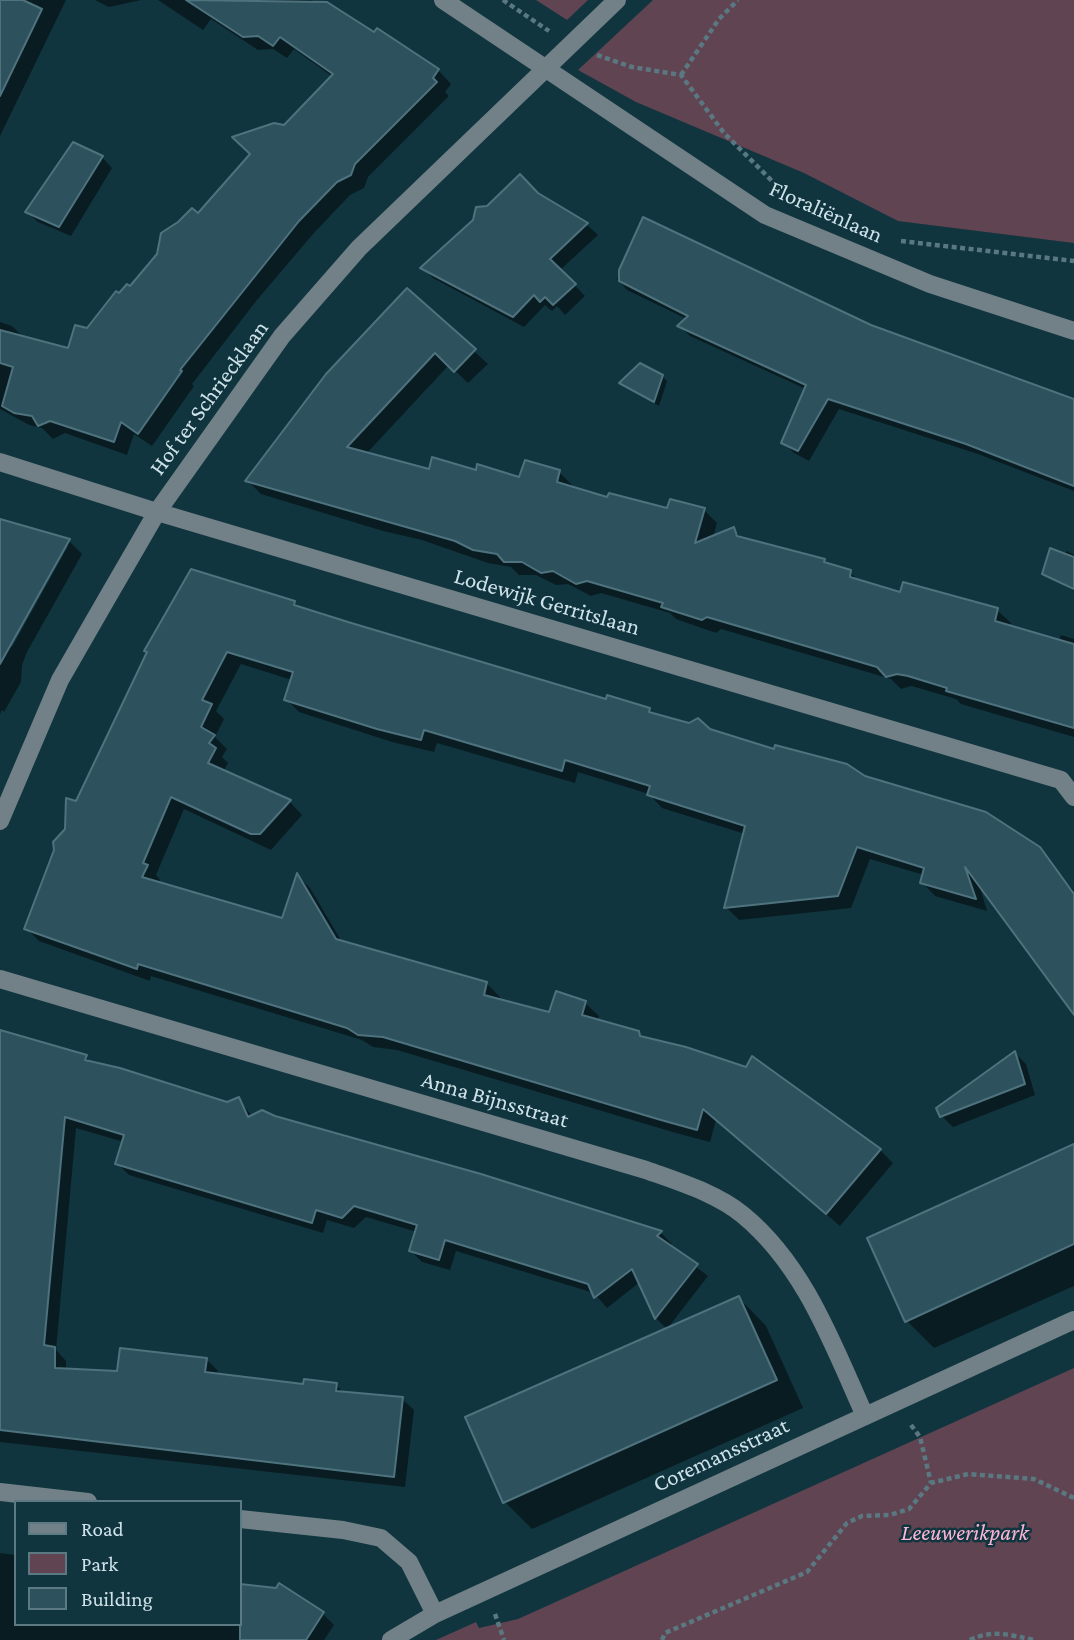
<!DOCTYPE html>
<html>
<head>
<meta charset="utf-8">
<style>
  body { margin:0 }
  #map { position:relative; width:1074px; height:1640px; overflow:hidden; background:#10353f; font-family:"Crimson Pro",serif }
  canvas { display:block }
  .legend { position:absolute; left:14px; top:1500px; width:228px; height:126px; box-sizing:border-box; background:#10353f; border:2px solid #5c7a83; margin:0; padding:9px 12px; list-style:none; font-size:21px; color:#cfe2e9 }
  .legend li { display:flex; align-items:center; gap:14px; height:35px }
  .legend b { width:35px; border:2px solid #5c7a83 }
</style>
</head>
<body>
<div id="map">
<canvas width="1074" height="1640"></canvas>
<ul class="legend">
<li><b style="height:9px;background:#718187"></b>Road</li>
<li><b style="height:19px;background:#604451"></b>Park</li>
<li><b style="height:19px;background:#2d515d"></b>Building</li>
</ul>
</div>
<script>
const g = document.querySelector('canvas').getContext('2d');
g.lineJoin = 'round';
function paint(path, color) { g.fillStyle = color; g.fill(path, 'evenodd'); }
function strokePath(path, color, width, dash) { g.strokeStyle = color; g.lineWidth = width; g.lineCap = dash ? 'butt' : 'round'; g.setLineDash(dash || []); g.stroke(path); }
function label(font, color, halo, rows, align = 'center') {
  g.font = font + ' "Crimson Pro",serif'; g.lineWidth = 5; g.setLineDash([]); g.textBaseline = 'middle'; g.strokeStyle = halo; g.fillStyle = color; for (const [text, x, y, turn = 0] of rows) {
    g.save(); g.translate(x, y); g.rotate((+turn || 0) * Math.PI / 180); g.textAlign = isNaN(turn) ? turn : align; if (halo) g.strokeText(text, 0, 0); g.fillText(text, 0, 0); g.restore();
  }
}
const green = new Path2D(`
  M536 0H588L567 20Z
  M653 0H1074V243L898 221 804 173 636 102 578 70Z
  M1074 1368V1640H436L476 1622 479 1628 518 1619Z`);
const shadow = new Path2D(`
  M0 0H66L0 136Z
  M95 0H141L109 7Z
  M158 0H312L374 35 378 30 438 70 451 84 445 92 449 96 368 177 364 188 350 195 313 234 257 300 192 384 194 386 152 446 134 434 127 455 65 433 53 439 42 428 29 425 0 409V322L12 326 24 338 69 351 333 77 294 49 287 58 273 49 258 50 211 19 203 30Z
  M102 157 112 168 71 236 38 222 27 212Z
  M538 195 587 225 598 235 560 270 585 296 565 315 557 306 552 311 545 305 524 327 433 278 423 268Z
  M644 219 870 327 1074 402V491L978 454 839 409 809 461 794 453 783 442 806 389 690 336 680 326 687 319 627 290 617 279Z
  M407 290 488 364 468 383 449 365 366 454 430 471 477 472 520 479 559 472 572 485 571 488 609 500 668 510H704L717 523 713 537 733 529 744 540 824 561 828 565 850 572 860 582 901 594 997 610 1011 623 1009 627 1059 641 1061 635 1074 639V737L961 704 956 699 922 689 911 686 901 689 891 679 721 629 716 633 676 619 670 613 601 593 591 596 568 584 556 585 536 575H519L511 567 488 563 422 540 383 531 261 494 248 481Z
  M662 376 667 381 659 406 622 383Z
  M0 520 69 541 82 554 27 652 22 665 21 682 4 712 2 710 0 714ZM64 546H68L12 647 9 645Z
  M1067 551 1074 555V591L1044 573Z
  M294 602 301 609 607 701 649 710 655 716 865 778 1039 848 1074 891 1071 896 1074 899V1015L1050 978 980 887 987 911 935 896 922 882 924 875 870 859 851 908 739 920 726 907 745 834 662 808 649 794 578 772 575 783 437 743 434 752 392 742 299 712 286 699 292 680 241 664 216 711 224 719 215 737 227 749 222 757 228 763 223 772 290 802 302 815 271 850 184 809 156 875 160 880 158 884 283 920 298 876 310 888 342 942 487 984 500 997 499 1001 551 1015 585 1003 599 1016 597 1021 638 1033 645 1039 880 1150 893 1163 840 1226 716 1120 710 1142 676 1133 397 1050 373 1047 362 1040 151 976 150 981 39 941 26 928 76 804 149 653Z
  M0 1037 86 1057 93 1064 227 1104 238 1099 252 1116 274 1118 481 1176 661 1233 672 1244 670 1247 708 1276 667 1329 656 1318 640 1282 607 1308 594 1293 456 1251 450 1270 422 1262 411 1251 417 1232 366 1217 354 1228 327 1220 323 1233 129 1175 117 1163 124 1142 76 1128 56 1350 66 1361V1371L118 1373 206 1359 218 1371 217 1375 304 1386 336 1385 345 1394 402 1399 414 1410 405 1487 0 1442Z
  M1015 1053 1026 1064 1035 1095 953 1127 942 1116Z
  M1074 1147V1286L934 1348 907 1321Z
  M739 1298 766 1326 803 1408 532 1529 505 1502Z
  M0 1553 16 1555V1624H240V1586L277 1590 322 1613 334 1625 324 1640H0Z`);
const building = new Path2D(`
  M0 0H23L42 9 0 96Z
  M186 0 327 2 374 32 377 28 439 69 433 78 437 82 355 164 351 175 337 182 299 221 180 370 182 371 138 434 121 422 114 442 50 421 38 426 32 416 14 413 2 406 13 367 0 363V330L68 348 75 325 87 328 116 291 119 293 127 284 130 286 157 254 161 233 178 222 192 208 198 213 250 154 232 137 274 123 284 125 333 74 280 37 273 46 258 36 243 37Z
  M73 142 103 156 59 227 25 212Z
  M520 174 538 193 588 223 550 259 576 284 553 305 545 297 540 302 534 295 513 317 420 268 473 220 476 207 487 206Z
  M643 217 871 325 1074 399V486L966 444 828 399 798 451 781 443 806 385 677 326 688 316 619 281V270Z
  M407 288 476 349 454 372 435 353 347 447 429 469 432 457 476 470 477 464 519 477 525 460 560 470 557 482 607 497 609 493 667 508 670 499 705 508 695 543 734 527 737 536 825 559 824 562 851 570 850 577 900 592 903 582 998 608 995 621 1074 644V728L946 691 947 688 908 676 897 674 886 677 877 667 707 617 702 620 661 607 663 603 587 581 576 584 553 571 541 573 522 562H504L497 554 473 550 455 541 245 481 326 374Z
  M640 363 663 375 654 402 619 383Z
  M0 519 70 539 0 664Z
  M1050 548 1074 557V589L1042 574Z
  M191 569 295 601 294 605 348 622 606 699 607 695 650 708 649 712 689 723 698 718 710 729 774 749 775 745 847 764 865 776 986 812 1040 847 1074 894V1015L965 867 976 899 920 883 924 868 857 847 838 896 724 908 745 826 647 795 650 786 565 760 562 771 424 730 421 740 377 729 284 700 293 672 227 652 202 700 212 704 201 727 215 735 209 743 216 748 208 763 291 800 260 834H251L171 797 143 863 148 865 142 877 282 918 297 873 336 939 487 982 484 995 549 1012 556 991 586 1001 582 1015 639 1031 640 1036 686 1047 746 1067 752 1056 881 1149 826 1214 703 1109 697 1130 661 1120 383 1037 358 1035 347 1028 138 964 137 969 24 929 54 850 53 842 65 829 66 798 76 801 147 652 144 651Z
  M0 1030 87 1055 85 1060 120 1068 227 1102 239 1097 248 1117 262 1110 275 1116 481 1174 662 1231 657 1236 698 1264 655 1319 632 1269 594 1298 588 1284 445 1240 439 1260 409 1251 417 1225 354 1206 342 1218 316 1210 312 1223 115 1164 124 1135 65 1117 44 1345 55 1347V1368L117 1371 120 1348 207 1358 205 1372 303 1384 304 1379 337 1383 336 1391 403 1397 394 1477 0 1430Z
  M1015 1051 1025 1084 940 1117 936 1108Z
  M1074 1144V1244L905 1322 867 1238Z
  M739 1296 777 1380 503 1503 465 1417Z
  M279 1583 324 1612 306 1640H240V1584L276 1588Z`);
const path = new Path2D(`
  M503 0 549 31
  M597 55 632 67 681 75 724 133 781 190
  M681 75 719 19 738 0
  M901 241 1074 261
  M911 1425 920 1437 931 1483
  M495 1614 504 1640
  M662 1640 665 1633 807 1572 847 1523 862 1516 890 1515 909 1509 931 1483 968 1474 1034 1479 1074 1498
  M970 1640C993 1629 1010 1635 1034 1640`);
const minor = new Path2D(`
  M443 0 765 215 930 284 1074 331
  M0 462 157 512 1061 780 1074 797
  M0 821 60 680 106 600 157 512 282 336 359 248 617 0
  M0 979 646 1170C679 1182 716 1193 743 1215 805 1266 833 1345 865 1416
  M0 1492 88 1502
  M240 1519 343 1530 381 1538 409 1562 435 1614
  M391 1640 435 1614 1074 1320`);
const streetNames = [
  ["Floraliënlaan",826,212,24],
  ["Hof ter Schriecklaan",209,398,-54],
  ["Lodewijk Gerritslaan",547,602,16],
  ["Anna Bijnsstraat",495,1100,16],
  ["Coremansstraat",721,1455,-25]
];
const parkNames = [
  ["Leeuwerikpark",965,1533]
];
paint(green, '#604451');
paint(shadow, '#0007');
paint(building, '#2d515d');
strokePath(building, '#4e727e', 2);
strokePath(path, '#5a7881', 4.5, [5, 3.5]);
strokePath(minor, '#718187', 18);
label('23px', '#cfe2e9', '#10353f', streetNames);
label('italic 23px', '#fdb5d7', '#10353f', parkNames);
</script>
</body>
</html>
